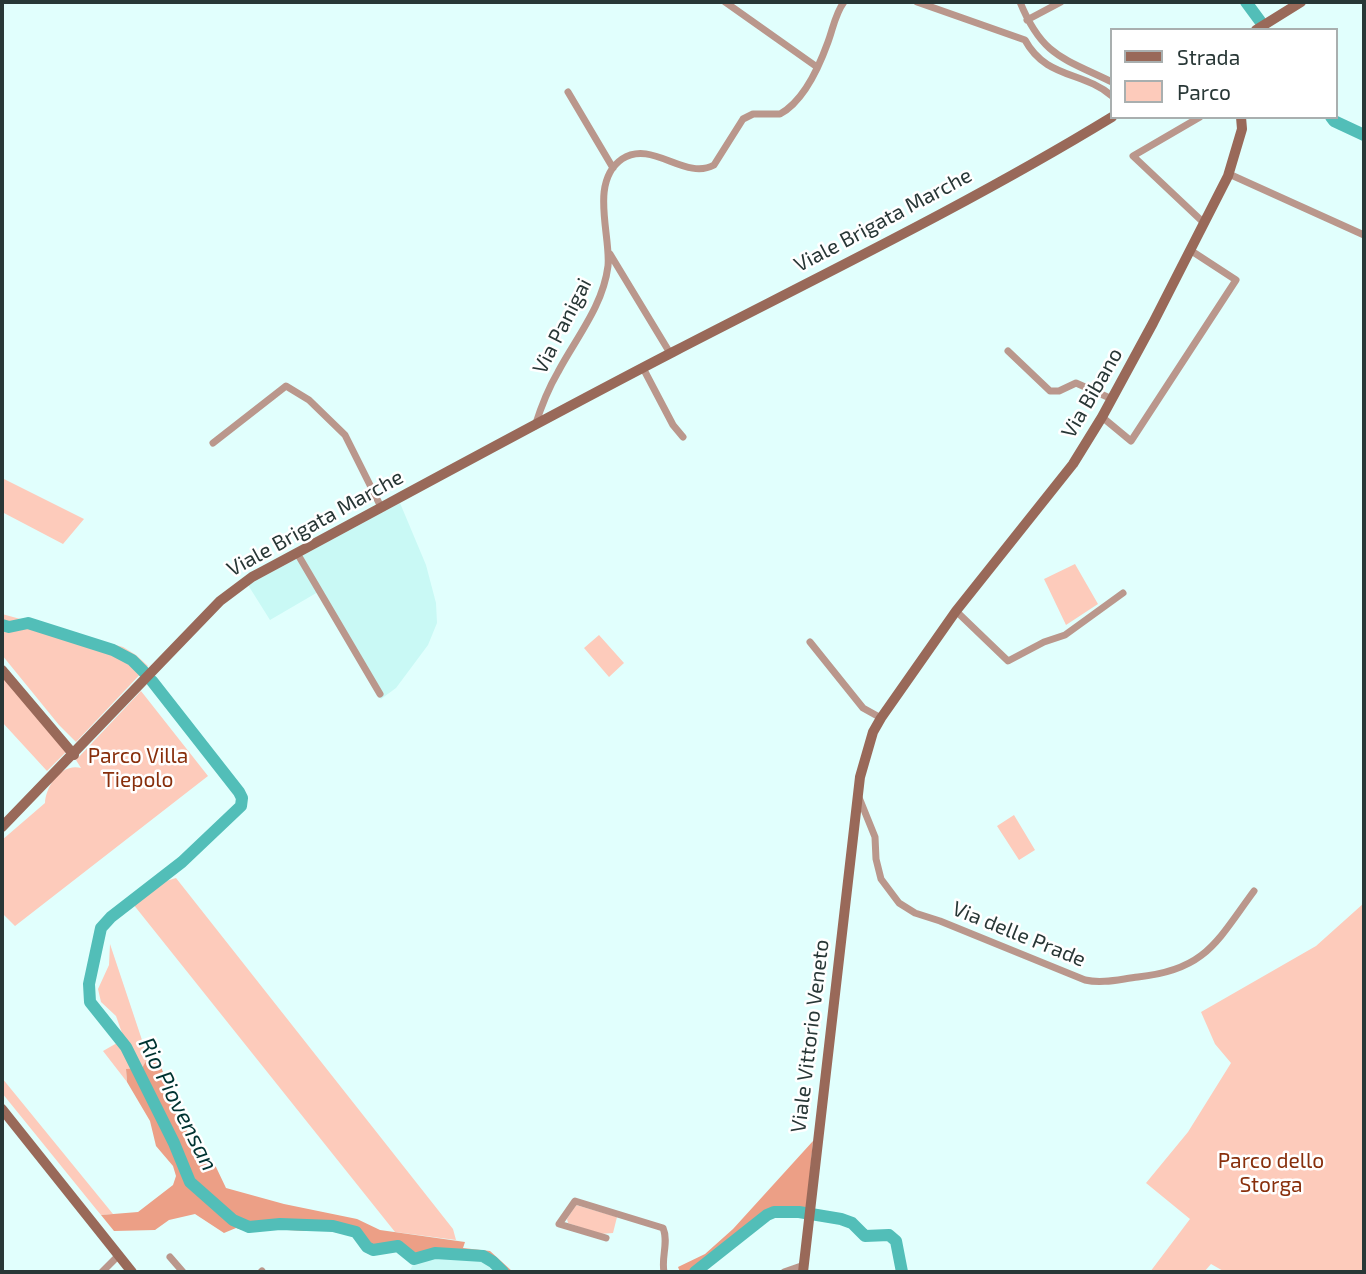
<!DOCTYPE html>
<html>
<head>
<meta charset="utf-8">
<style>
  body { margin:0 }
  #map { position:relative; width:1366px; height:1274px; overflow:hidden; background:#e1fffd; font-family:"Exo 2",sans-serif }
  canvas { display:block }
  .frame { position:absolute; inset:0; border:4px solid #283736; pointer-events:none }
  .legend { position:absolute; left:1110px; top:28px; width:228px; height:91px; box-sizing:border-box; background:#fff; border:2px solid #a9afaf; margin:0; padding:9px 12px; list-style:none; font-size:21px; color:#283736 }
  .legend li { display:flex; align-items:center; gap:14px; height:35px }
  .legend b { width:35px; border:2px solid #a9afaf }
</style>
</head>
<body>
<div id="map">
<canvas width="1366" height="1274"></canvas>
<div class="frame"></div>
<ul class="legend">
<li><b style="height:9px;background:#996959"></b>Strada</li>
<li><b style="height:19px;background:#fdcbbb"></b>Parco</li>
</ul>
</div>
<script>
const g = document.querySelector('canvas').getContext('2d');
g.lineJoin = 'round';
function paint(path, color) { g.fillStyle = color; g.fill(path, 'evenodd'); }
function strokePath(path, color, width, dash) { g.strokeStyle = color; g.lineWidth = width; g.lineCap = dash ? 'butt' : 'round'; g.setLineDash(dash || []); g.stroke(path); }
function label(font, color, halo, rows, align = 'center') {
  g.font = font + ' "Exo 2",sans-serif'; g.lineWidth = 5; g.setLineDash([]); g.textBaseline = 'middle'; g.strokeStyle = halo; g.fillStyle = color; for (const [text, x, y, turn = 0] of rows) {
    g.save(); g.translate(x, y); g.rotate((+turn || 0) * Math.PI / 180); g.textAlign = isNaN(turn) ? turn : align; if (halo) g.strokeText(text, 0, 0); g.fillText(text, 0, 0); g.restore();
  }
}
const built = new Path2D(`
  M400 503 426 565 436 603 437 623 428 645 396 688 381 699 318 592 270 620 248 585Z
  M437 1257 482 1260 496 1272H409L414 1263Z`);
const green = new Path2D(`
  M2 478 84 519 63 544 2 512Z
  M1075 564 1098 604 1066 625 1044 579Z
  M2 614 123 647 136 655 148 666 76 742 59 725 2 655Z
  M599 635 624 663 609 677 584 648Z
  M2 670 69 749 47 771 2 722Z
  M141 691 208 776 15 926 2 913V840L45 803C46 786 61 763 81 768L76 760Z
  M1014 815 1035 850 1019 860 997 826Z
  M176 878 453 1229 456 1240 395 1232 133 904 163 882Z
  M1364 903V1272H1225L1211 1264 1204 1272H1150L1190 1219 1146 1183 1188 1132 1231 1063 1215 1044 1201 1012 1316 946Z
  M110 944 148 1058 142 1069 126 1070 127 1082 103 1051 117 1043 122 1033 116 1016 101 1002 98 989 109 965Z
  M2 1078 113 1214 101 1215 96 1209 2 1093Z
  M576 1205 617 1217 613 1233 600 1234 568 1223 567 1219Z`);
const forest = new Path2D(`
  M148 1058 159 1061 178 1114 196 1147 216 1167 226 1188 284 1204 357 1219 380 1230 465 1242 463 1248 490 1251 513 1272H496L488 1263 478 1259 437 1257 413 1263 398 1251 369 1254 361 1248 353 1236 320 1229 304 1231 272 1229 249 1232 236 1228 224 1233 195 1214 169 1220 155 1230 114 1231 101 1215 138 1212 173 1185 176 1176 173 1166 156 1146 150 1121 127 1082 126 1069 142 1068Z
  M813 1141 806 1217 782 1216 770 1219 703 1272H680L678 1267 705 1254 733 1229Z`);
const river = new Path2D(`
  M1246 2 1260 21
  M1331 117 1334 121 1364 135
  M2 625 9 627 28 623 113 650 132 660 147 675
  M152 681 239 792 242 798 241 806 182 862 111 917 101 928 89 984 90 1002 126 1047 174 1143 190 1182 233 1220 249 1227 280 1224 333 1226 356 1232 367 1247 373 1250 398 1246 414 1259 435 1253 483 1256 493 1262 503 1272
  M695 1272 767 1215 774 1212H799L841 1219 852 1223 865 1236 889 1235 896 1241 902 1272`);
const street = new Path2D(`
  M725 2 817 67
  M917 2 1025 40C1046 79 1083 71 1112 96
  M1020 2C1042 56 1063 58 1112 82
  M1027 20 1061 2
  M568 92 613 168
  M1200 117 1133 156 1204 223
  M1229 174 1364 235
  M610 254 670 353
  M1008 351 1050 391H1059L1076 383 1112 399
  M643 368 673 425 683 437
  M1102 417 1131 441 1236 280 1190 250
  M535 426C541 407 548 389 558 372 576 338 603 306 608 266 611 235 589 182 622 159 652 139 685 181 714 165L743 119 753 114H780C804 101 819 67 828 42 833 29 835 14 844 2
  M213 443 286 386 309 400 345 435 381 507
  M297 553 380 694
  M956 611 1008 661 1044 642 1065 635 1123 593
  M810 642 863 708 881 718
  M858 795 875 837 876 859 881 879 899 903 915 913 940 921 1085 980C1103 984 1120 979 1138 977 1206 970 1217 941 1254 891
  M606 1238 559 1224 575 1201 663 1228C669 1242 661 1257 664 1272
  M170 1257 183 1272
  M102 1272 119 1255
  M261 1272 262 1271
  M784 1272 804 1265`);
const secondary = new Path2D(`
  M1256 30 1301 2
  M2 670 74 755
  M2 827 220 601 252 577C392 502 532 425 673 352 820 276 971 203 1112 117
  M2 1109 132 1272
  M803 1272 860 777 873 732 881 718 956 611 1073 464 1102 417 1153 323 1228 176 1242 129 1241 117`);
const streetNames = [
  ["Viale Brigata Marche",883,220,-28],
  ["Via Panigai",562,326,-63],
  ["Via Bibano",1092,393,-60],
  ["Viale Brigata Marche",315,523,-29],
  ["Via delle Prade",1019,934,22],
  ["Viale Vittorio Veneto",810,1036,-83]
];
const parkNames = [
  ["Parco Villa",138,756],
  ["Tiepolo",138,780],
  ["Parco dello",1271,1161],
  ["Storga",1271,1185]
];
const waterNames = [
  ["Rio Piovensan",178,1104,63]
];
paint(built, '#c9f9f5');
paint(green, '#fdcbbb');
paint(forest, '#ec9f86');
strokePath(river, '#52beb8', 12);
strokePath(street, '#ba978c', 7);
strokePath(secondary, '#996959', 10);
label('21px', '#283736', '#fff', streetNames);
label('21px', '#882f0c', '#fff', parkNames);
label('italic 23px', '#003331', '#fff', waterNames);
</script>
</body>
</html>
